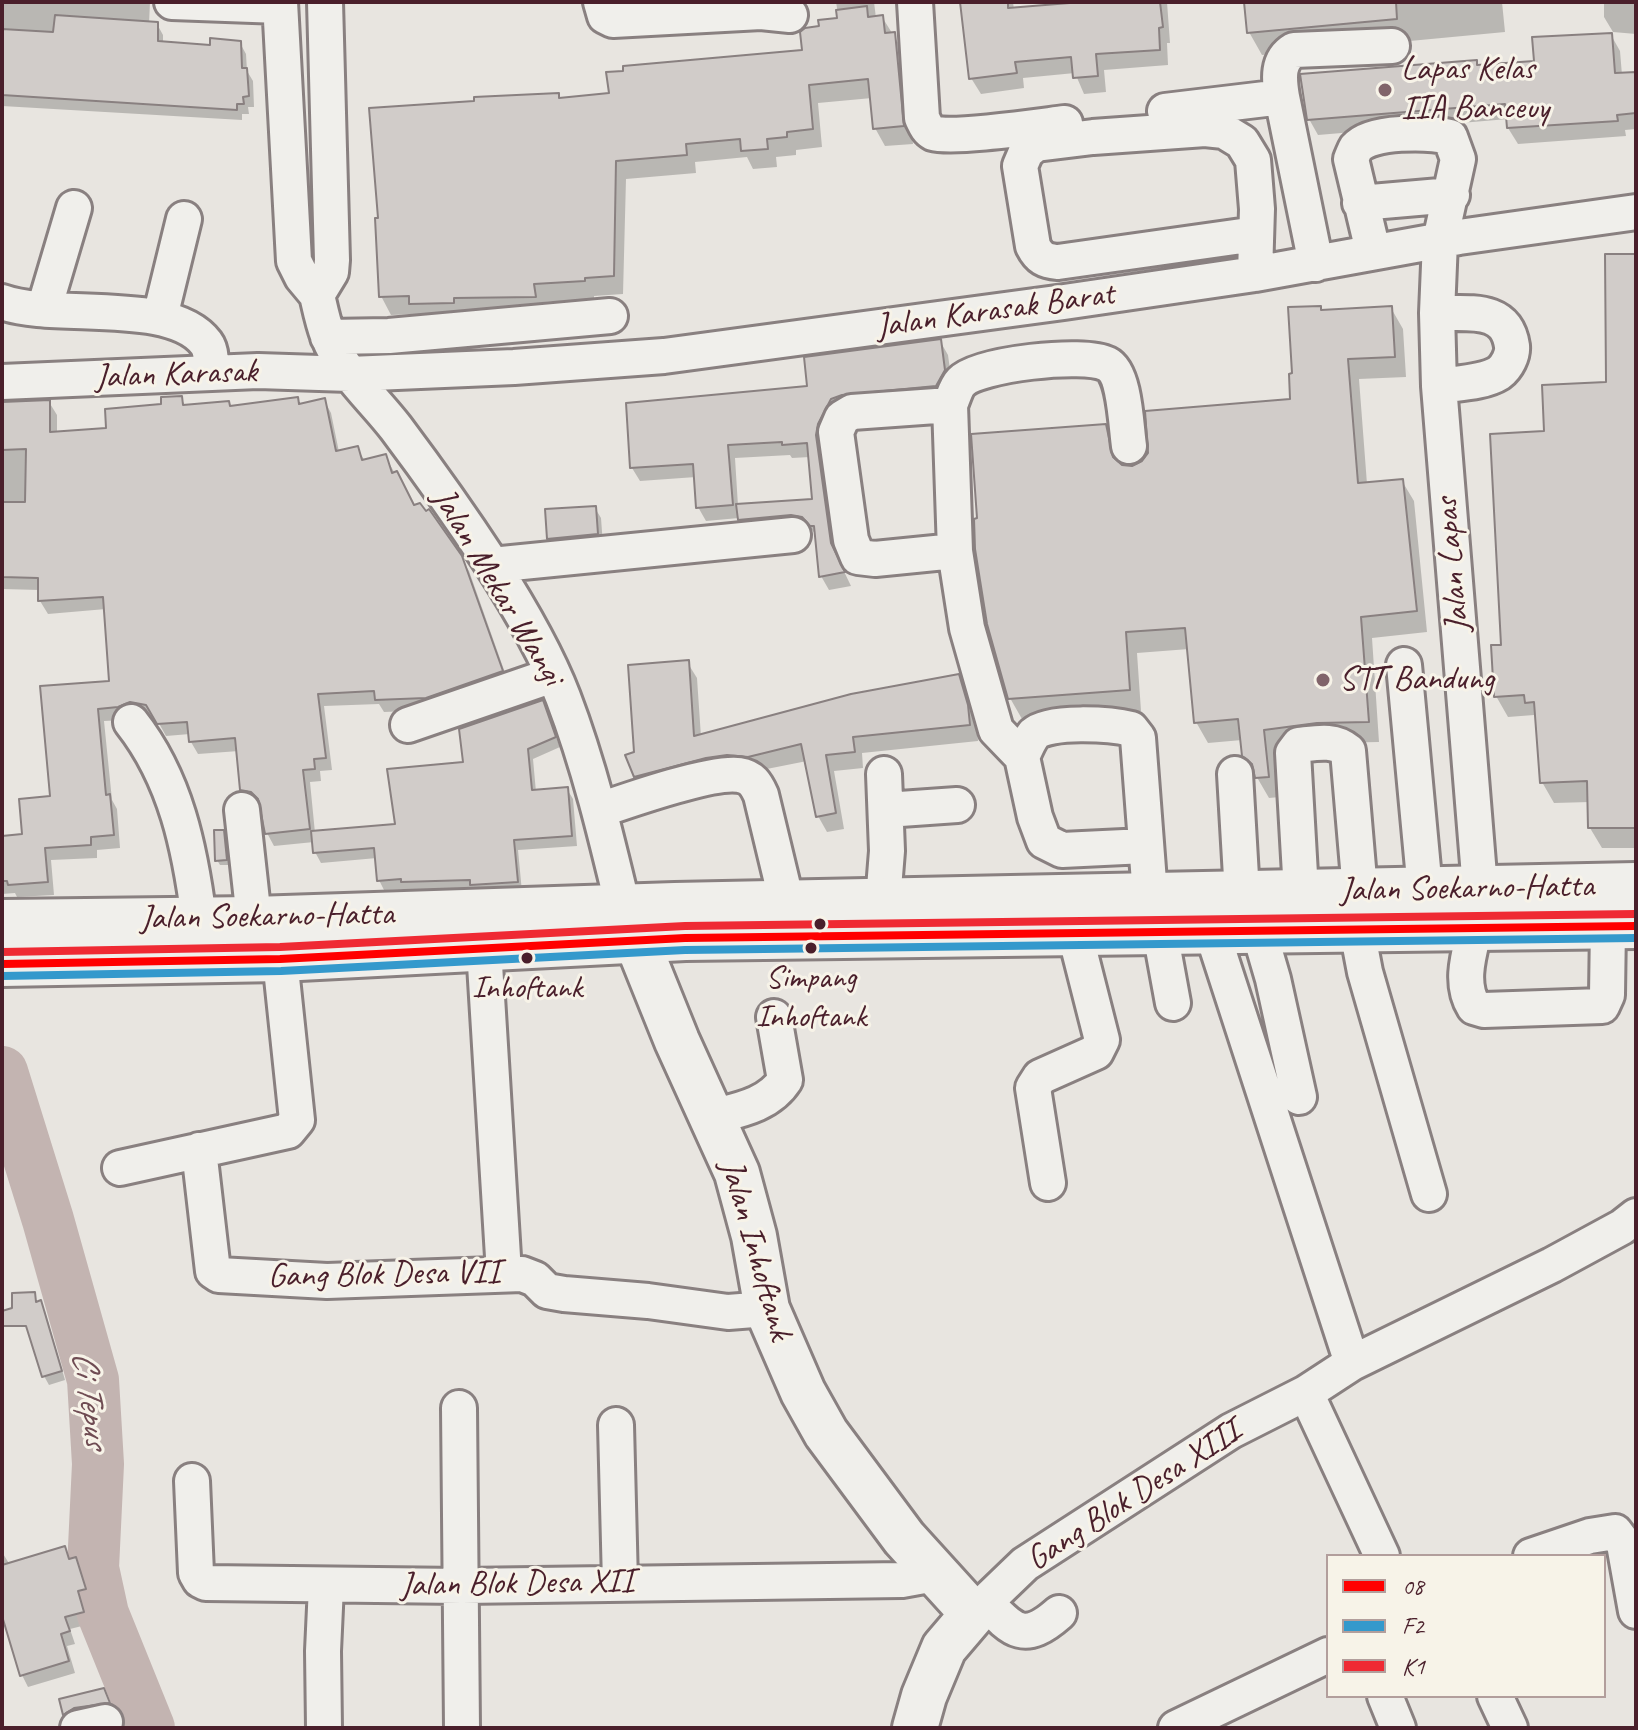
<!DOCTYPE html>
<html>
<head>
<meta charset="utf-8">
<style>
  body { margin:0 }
  #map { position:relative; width:1638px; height:1730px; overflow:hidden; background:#e8e5e0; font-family:Caveat,sans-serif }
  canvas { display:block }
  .frame { position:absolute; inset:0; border:4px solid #4a1f2b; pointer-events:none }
  .legend { position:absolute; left:1326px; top:1554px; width:280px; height:144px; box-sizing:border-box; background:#f7f3e8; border:2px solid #b29e9c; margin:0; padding:10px 14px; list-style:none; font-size:24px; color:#4a1f2b }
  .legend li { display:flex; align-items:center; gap:16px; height:40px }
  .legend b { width:40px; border:2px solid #b29e9c }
</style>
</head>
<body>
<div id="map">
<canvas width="1638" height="1730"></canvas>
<div class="frame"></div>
<ul class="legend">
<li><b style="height:10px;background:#f00"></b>08</li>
<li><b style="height:10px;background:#3499cc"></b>F2</li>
<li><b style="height:10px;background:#ef2a33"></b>K1</li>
</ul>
</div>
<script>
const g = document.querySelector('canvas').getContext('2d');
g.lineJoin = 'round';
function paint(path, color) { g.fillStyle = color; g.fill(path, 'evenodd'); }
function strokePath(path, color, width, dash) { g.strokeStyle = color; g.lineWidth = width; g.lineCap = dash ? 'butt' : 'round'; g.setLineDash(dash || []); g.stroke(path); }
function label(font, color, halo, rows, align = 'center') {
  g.font = font + ' Caveat,sans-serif'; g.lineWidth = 6; g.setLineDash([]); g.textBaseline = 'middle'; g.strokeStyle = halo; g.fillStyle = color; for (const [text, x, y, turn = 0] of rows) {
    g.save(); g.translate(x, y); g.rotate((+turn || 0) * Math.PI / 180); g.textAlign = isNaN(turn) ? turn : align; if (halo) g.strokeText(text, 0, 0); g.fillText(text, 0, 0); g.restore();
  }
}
const shadow = new Path2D(`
  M2 2H150L149 24H157L163 35V43L212 47 240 43 246 54 247 71 253 81 254 107H248L249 114H242V120L2 106Z
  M836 2H874L876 18 882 17 904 52 913 144 885 146 875 128 872 98 818 103 822 147 796 150V155L776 157 777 167 753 169 747 157 695 162 696 173 626 179 623 294 594 296V299L544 302 545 314 422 322 417 314 391 315 381 296 558 95 560 100 611 95 805 52 821 28 839 20Z
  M962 2H1013L1014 10 1058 6V2H1167L1170 43H1167L1168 65 1104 70 1106 92 1084 94 1075 73 1023 78 1024 88 981 94 971 78Z
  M1246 2H1502L1505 32 1262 55 1249 32Z
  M1604 2H1636V34L1613 32 1604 17Z
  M1611 35 1620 51 1622 75 1636 74V129L1625 130 1626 136 1518 144 1508 128V119L1318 135 1309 119 1476 62 1479 67 1536 63Z
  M1636 256V848H1602L1590 828V802L1554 803 1542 782 1538 721 1534 715 1508 717 1496 696 1546 433 1608 384Z
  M1391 308 1403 329 1406 377 1359 379 1367 484 1402 481 1414 501 1427 632 1372 638 1379 742 1330 743 1275 751 1280 797 1269 798 1244 755 1242 740 1208 743 1196 722 1189 649 1137 653 1141 711 1022 719 1010 698 979 520 1105 426 1117 447 1121 467 1132 468 1292 401 1294 375 1322 312Z
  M940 341 948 355 952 384 943 399 838 413 823 450 838 559 851 586 829 590 821 576 817 536 812 530 800 528 747 533 739 518 706 521 698 507 696 477 640 481 632 468 810 388ZM790 455 792 458 810 457 814 501 738 506 735 458Z
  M181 398 186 407 231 408 297 399 300 405 324 400 331 413 339 452 357 448 365 461 385 456 414 507 460 557 469 571 509 684 434 710 384 712 379 704 324 706 332 770 320 771 321 781 310 782 315 833 398 826 466 764 542 702 560 747 533 759 536 792 567 789 573 799 577 846 518 850 522 892 478 894 475 889 409 892 407 889 384 890 379 880 377 858 321 863 315 852 314 842 274 846 267 833 260 805 250 803 242 790 239 751 198 754 191 742 190 734 166 736 156 718 138 714 126 720 104 721 112 800 117 809 120 848 97 850V858L51 860 54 895 17 897 15 893 2 894V838L24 836 53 798 111 683 106 609 48 614 40 601V590L2 589V403L49 402 57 415V433L108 430Z
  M595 508 601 518 603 545 555 550 549 539 547 511Z
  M687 662 697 678 701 737 958 676 968 693 977 724 978 741 862 753 863 768 834 771 844 829 827 832 818 816 807 761 646 793 627 756 636 754Z
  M223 832 226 836 229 865H220L217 860Z
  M40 1303 45 1311 65 1380 49 1385 44 1376Z
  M64 1549 71 1561 75 1559 82 1571 91 1601 84 1603 90 1624 70 1629 75 1644 67 1646 75 1673 28 1687 22 1675 2 1609V1552L10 1565Z
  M103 1690 114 1714 71 1725 61 1701Z`);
const river = new Path2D(`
  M2 1072 48 1220 93 1380 98 1464 93 1568 103 1614 149 1728`);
const building = new Path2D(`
  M960 2H1008V8L1082 2H1160L1163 27 1159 28 1160 50 1096 54 1098 76 1073 78 1071 57 1015 62 1017 73 969 79Z
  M1244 2H1396L1397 19 1247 33Z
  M867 6 868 17 883 15 885 33 895 32 904 126 873 129 868 79 809 85 813 129 787 132V137L767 139 768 149 741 151 740 139 686 144 687 155 616 161 614 276 585 278V281L534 284 536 297 454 298V303L409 304V296L379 297 375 218H378L369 108 474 101V97L559 93V98L609 93 606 72 623 71V66L802 50 800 32 805 28 819 26 818 20 837 18 836 10Z
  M55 15 158 22V41L210 45V38L241 41 242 68H247L249 96 243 97 244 104H237V110L2 95V29L53 32Z
  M1612 33 1615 73 1636 72V113L1617 115 1618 121 1507 128 1505 104 1307 120 1300 74 1477 60V65L1534 61 1532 37Z
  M1605 254H1636V828H1588L1587 781 1540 783 1534 702 1525 703 1524 695 1494 697 1491 645H1501L1490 434 1544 431 1542 385 1606 382Z
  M1321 306V310L1392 306 1395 357 1348 359 1358 483 1403 479 1417 611 1361 617 1369 722 1317 723 1264 730 1269 777 1255 778 1252 764 1242 756 1238 719 1194 723 1185 628 1126 632 1130 690 1008 699 987 624 975 549 974 519 977 518 971 434 1106 424 1113 457 1122 465 1132 466 1142 461 1148 453 1145 411 1290 399 1289 374 1292 373 1288 307Z
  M941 339 945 370 936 386 842 395 831 399 818 424 816 435 831 543 845 572 819 577 814 526H810L802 517 791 515 738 520 736 504 812 499 807 443 782 445V442L728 445 733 505 696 508 693 464 630 468 626 403 807 386 804 357Z
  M182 396 183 405 229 401 230 406 298 397 299 404 325 398 336 451 358 446 362 460 386 454 392 473 397 471 414 505 420 503 426 511 429 509 462 556 503 671 426 698 375 700 374 691 318 694 326 758 314 759 315 769 303 770 310 829 265 834 258 799 251 792 240 790 235 738 189 742 187 722 157 724 146 705 130 702 118 707 98 709 106 795 110 794 114 835 91 837V845L45 848 48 882 8 885 7 881H2V836L22 834 19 799 50 796 40 686 109 681 103 597 38 601V578L2 577V502H25L26 449 2 450V402L50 400V432L106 428 105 409 161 404V397Z
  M596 506 598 534 547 539 545 509Z
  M689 660 694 736 851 694 959 674 968 705 970 725 853 737 855 752 826 755 836 813 816 817 801 744 748 757 727 755 706 758 634 777 625 755 634 752 628 665Z
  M543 700 556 737 528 749 532 790 568 787 572 836 514 840 518 882 470 885V880L401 882V879L377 881 374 848 313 853 311 831 395 824 387 769 463 762 459 729Z
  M214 830H224L227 860 215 861Z
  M35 1292 36 1302 41 1300 62 1371 42 1377 26 1326H2V1311L12 1308V1293Z
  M65 1546 69 1559 76 1557 86 1589 78 1591 84 1612 65 1617 70 1631 61 1634 69 1661 20 1676 2 1616V1565Z
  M104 1688 110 1703 74 1708 63 1715 59 1699Z`);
const minor = new Path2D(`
  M172 2 280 6
  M280 2 294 261 302 277 317 295 331 272 332 260 325 2
  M601 2 605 16 613 20 761 12 790 15
  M915 2 922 118C925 124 927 130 933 133 953 139 1040 126 1065 123
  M1282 97C1279 79 1277 60 1294 50L1392 46
  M1165 111 1282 97 1316 264
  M1360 203 1452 195
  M1373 251 1351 159C1353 155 1354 151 1356 148 1371 130 1429 132 1450 137L1458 159 1440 241 1437 313 1439 386 1480 888
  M1255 274 1257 209 1253 160 1242 142 1224 131 1205 129 1093 137 1036 144 1026 152 1020 166 1033 246C1039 258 1045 261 1058 262L1256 234
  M317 295C320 308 323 323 328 336 342 372 373 398 396 428 429 472 461 517 491 563 518 605 545 650 563 697 589 765 606 836 623 907
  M2 302C54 321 172 297 206 343 212 351 211 363 210 373
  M44 309 74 208
  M1437 313C1469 314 1506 306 1512 346 1513 355 1507 367 1499 373 1483 383 1457 383 1439 386
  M160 317 184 219
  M328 337 389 336 610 316
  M2 382 258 371 350 374 514 367 664 356 1064 302 1255 274 1459 237 1636 212
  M950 405 852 412 842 418 836 432 851 540 858 557 875 559 955 551
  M1129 446C1126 426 1125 373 1107 364 1084 352 978 364 961 382 956 387 953 398 950 405L955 551 967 628 996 730 1022 757 1035 817 1044 841 1062 850 1145 846
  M492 565 793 535
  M1404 665 1425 890
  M131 722C176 779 190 849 199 919
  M408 725 553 675
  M1022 757C1025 750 1029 740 1034 734 1049 720 1111 724 1131 729L1138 738 1150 895
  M1235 774 1242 894
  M242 810 254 919
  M600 810C629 800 712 771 739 775 752 777 756 784 761 795L787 903
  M886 810 957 805
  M1301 892 1293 753 1299 745C1317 743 1334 739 1348 751L1360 891
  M883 901 887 851 884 774
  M1475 928C1469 954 1459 983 1474 1007L1484 1010 1602 1006 1607 995 1608 926
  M1357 930 1365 972 1429 1194
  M1259 931 1273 979 1299 1097
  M1160 932 1173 1003
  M1212 932 1352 1363
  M484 948 504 1273
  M712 1117C739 1110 769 1105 785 1080L774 1017
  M199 1150 213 1271 219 1275 327 1281 522 1274 535 1279 547 1291 564 1294 648 1301 728 1312 767 1309
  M120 1168 288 1131 297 1120 280 959
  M1048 1183 1033 1088 1040 1077 1096 1052 1102 1040 1075 934
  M1306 1393 1382 1556
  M459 1408 462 1728
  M616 1425 620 1583
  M192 1481 196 1573 200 1580 206 1583 462 1586 902 1580 935 1574
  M1531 1556 1590 1536 1615 1532 1624 1544 1636 1611
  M986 1602C1013 1632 1025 1643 1059 1613
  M973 1614 1025 1564 1231 1431 1306 1393 1352 1363 1552 1265 1622 1227 1636 1216
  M1385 1696 1398 1728
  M1495 1696 1510 1728
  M78 1728 105 1722
  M324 1728 323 1651 326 1586
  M1176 1728 1328 1655`);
const major = new Path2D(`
  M623 907 677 1041 737 1173 754 1236 767 1309 803 1392 826 1433 904 1538 973 1614 944 1648 924 1696 915 1728`);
const highway = new Path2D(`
  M2 922 254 919 675 905 1636 885
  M2 964 280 959 685 938 1636 926`);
const bus1 = new Path2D(`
  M2 964 280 959 685 938 1636 926`);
const bus2 = new Path2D(`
  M2 976 281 971 685 950 1636 938`);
const bus3 = new Path2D(`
  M2 952 280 947 685 926 1636 914`);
const markers = [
  [1385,90,8,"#81646a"],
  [1323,680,8,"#81646a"],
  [820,924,7,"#4a1f2b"],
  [811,948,7,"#4a1f2b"],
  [527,958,7,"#4a1f2b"]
];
const busNames = [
  ["Simpang",811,979],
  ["Inhoftank",811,1018],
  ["Inhoftank",527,989]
];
const poiNames = [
  ["Lapas Kelas",1401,70],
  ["IIA Banceuy",1401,109],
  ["STT Bandung",1339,680]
];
const streetNames = [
  ["Jalan Karasak Barat",995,311,-8],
  ["Jalan Karasak",176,375,-2],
  ["Jalan Lapas",1453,565,-95],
  ["Jalan Mekar Wangi",497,587,59],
  ["Jalan Soekarno-Hatta",1467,889,-1],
  ["Jalan Soekarno-Hatta",267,917,-1],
  ["Jalan Inhoftank",755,1250,74],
  ["Gang Blok Desa VII",384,1275,-1],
  ["Gang Blok Desa XIII",1134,1496,-33],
  ["Jalan Blok Desa XII",517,1584,-1]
];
const waterNames = [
  ["Ci Tepus",89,1399,82]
];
paint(shadow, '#0003');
strokePath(river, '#c3b4b1', 52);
paint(building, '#d1ccc9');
strokePath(building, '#898080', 2);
strokePath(minor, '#898080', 40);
strokePath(major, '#898080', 50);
strokePath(highway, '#898080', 50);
strokePath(minor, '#f0efeb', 34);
strokePath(major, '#f0efeb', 44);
strokePath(highway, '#f0efeb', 44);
strokePath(bus1, '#f00', 8);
strokePath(bus2, '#3499cc', 8);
strokePath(bus3, '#ef2a33', 8);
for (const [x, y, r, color] of markers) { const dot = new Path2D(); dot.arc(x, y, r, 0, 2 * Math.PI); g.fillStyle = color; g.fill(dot); strokePath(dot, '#f7f3e8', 3); }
label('32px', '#4a1f2b', '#f7f3e8', busNames);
label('34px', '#4a1f2b', '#f7f3e8', poiNames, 'left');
label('34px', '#4a1f2b', '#f7f3e8', streetNames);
label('italic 36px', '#6f4c53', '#f7f3e8', waterNames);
</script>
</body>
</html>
